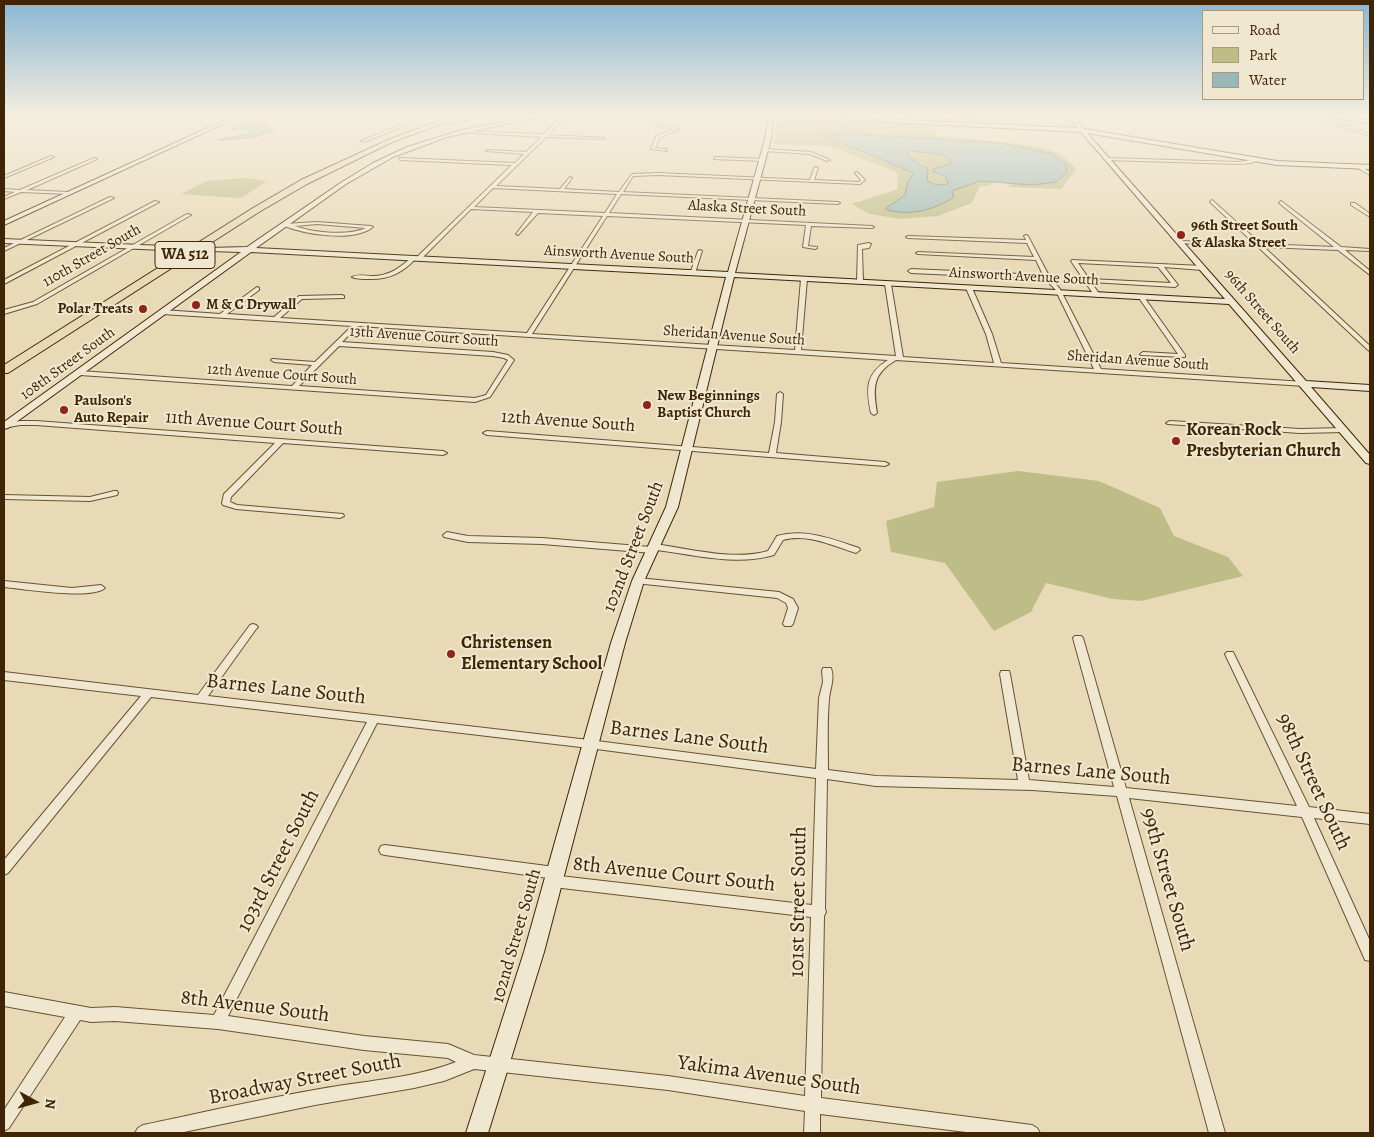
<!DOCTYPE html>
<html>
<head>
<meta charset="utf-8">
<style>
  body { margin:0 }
  #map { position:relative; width:1374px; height:1137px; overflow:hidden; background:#e8dab6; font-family:Alegreya,serif }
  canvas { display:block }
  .frame { position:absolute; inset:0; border:5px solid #3f2505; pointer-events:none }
  .legend { position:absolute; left:1202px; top:10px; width:162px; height:90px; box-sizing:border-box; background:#f0e7d0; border:1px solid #a9997f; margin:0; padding:6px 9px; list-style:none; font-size:15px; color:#3f2505 }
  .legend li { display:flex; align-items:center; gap:10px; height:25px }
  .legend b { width:25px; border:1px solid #a9997f }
  .north { position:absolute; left:10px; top:1077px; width:50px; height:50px; -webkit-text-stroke:4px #f0e7d0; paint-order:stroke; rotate:97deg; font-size:14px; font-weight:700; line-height:20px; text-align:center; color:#3f2505 }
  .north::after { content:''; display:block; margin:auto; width:18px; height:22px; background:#3f2505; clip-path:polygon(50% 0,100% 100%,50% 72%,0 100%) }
</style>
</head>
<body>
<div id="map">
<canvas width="1374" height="1137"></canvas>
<div class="frame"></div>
<ul class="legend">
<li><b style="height:6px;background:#f0e7d0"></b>Road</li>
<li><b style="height:14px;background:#bebd88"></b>Park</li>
<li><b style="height:14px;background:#9ab8b7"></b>Water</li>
</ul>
<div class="north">N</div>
</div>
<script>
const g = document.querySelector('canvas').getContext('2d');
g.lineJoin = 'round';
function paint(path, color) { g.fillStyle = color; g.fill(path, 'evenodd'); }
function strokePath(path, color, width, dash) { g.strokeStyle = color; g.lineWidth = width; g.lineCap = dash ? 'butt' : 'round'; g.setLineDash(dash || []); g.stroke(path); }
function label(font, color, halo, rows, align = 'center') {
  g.font = font + ' Alegreya,serif'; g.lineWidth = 4; g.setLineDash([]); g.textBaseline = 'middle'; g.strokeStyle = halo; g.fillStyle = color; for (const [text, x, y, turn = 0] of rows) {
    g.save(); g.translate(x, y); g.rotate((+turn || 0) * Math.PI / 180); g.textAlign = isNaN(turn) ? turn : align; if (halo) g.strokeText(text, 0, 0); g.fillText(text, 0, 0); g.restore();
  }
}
const green = new Path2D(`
  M777 116H804L855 122 931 124 936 135 1038 146 1061 154 1077 169 1061 189 1007 187 1014 183 1032 185 1065 163 1052 154 1001 143 823 132 819 135 832 138 867 155 909 170 915 173 908 181 905 195 885 209C910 209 932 212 953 197L951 191 980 181 994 182 988 186H980L972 203 938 216 901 219 869 214 852 204 898 189 897 172 829 146 774 144Z
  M911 151 937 154 946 156 950 160V164L935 173 947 178 948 184 937 185 927 181C931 163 921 164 909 157Z
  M245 178 267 181 243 197 237 198 181 194 206 181Z
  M1018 471 1099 481 1160 508 1174 536 1228 557 1243 576 1141 601 1113 599 1046 583 1031 612 994 631 945 563 891 552 886 521 934 507 937 482Z`);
const water = new Path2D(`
  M254 118 264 121 266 126 274 131 251 138 218 140 256 132 255 130H230Z
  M823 132 1001 143 1052 154 1065 163 1067 172 1056 182 1032 185 980 181 952 191 954 197C935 210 907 217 885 209L905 195 908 181 914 173 817 133ZM911 151 937 154 946 156 950 160V164L934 169 932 171C941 175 947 174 948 184L937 185 927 181 928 169 909 157V153Z`);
const street = new Path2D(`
  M417 116H421L407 125 364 142 361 141 405 123Z
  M563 116H567L548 135 605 138 603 139 546 137 496 186 560 189 570 177 572 178 564 189 619 192 632 174 658 173 810 180 814 168 816 167 818 168 814 180 859 182 861 180 855 173 857 172 865 180 860 184 658 175 633 176 623 192 838 202 840 203 838 204 621 194 609 213 872 226 874 227 872 228 811 226 808 246 817 247V248L815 249 803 247 806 225 607 216 532 334 795 350 801 279 804 277 807 279 801 350 896 356 885 284 888 282 891 284 903 357 994 363 986 334 966 288 969 286 972 288 992 334 1001 363 1094 369 1055 289 1045 279 911 273 908 271 911 269 1043 275 1036 260 918 254 916 253 918 252 1034 257 1027 243 908 238 906 237 908 236 1026 240 1024 236 1026 235 1028 236 1049 276 1060 289 1101 369 1305 382 1308 384 1305 386 896 360C872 374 873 388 877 413L874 415 871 413C866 389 865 374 888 360L358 326 342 342 493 352 508 355 514 360 490 397 475 402 80 375 77 373 80 371 292 386 312 365 274 362 271 360 272 359 315 362 352 326 162 314 159 312 162 310 220 314 257 287 259 288V290L227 314 274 317 299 296 342 295 344 296V298L302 299 280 318 527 333 603 216 538 213 518 235 516 234 533 212 471 209 421 259 416 258C403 273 388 280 368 279 362 279 357 279 352 277 358 274 366 276 372 276 389 276 400 268 412 257L416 258 512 165 400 160 399 158 515 163 524 154 486 151 488 150 526 152 542 137 457 132 459 131 544 134ZM493 188 617 194 605 213 474 207ZM339 346 493 356 504 358 508 360 486 395 475 398 299 386Z
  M651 116H655L654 122 680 129 659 138 655 148 666 149 667 151 651 149 656 136 674 129 652 124 650 121Z
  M903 116 996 119 994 120Z
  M1312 116H1317L1370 134V136Z
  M766 149 811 152 830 160 827 161 810 154 765 151Z
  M51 156 54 157 4 178V176Z
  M715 157 763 159 765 160 763 161 714 159Z
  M94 158 97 159 27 190 67 192 69 194 21 192 4 199V197L15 192 4 191V189L20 190Z
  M1106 158 1239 162 1256 159 1258 160 1251 163 1239 164 1107 160Z
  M1358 166H1360L1370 172V175L1358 168Z
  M110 197 114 198 4 251V248Z
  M1212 200 1261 244 1334 247 1279 203 1281 201 1341 247 1370 249V251L1345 250 1370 271V275L1338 250 1264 247 1370 346V351L1368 350 1258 247 1179 243V241H1181L1255 244 1210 202Z
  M155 201 159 202 4 284V280Z
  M1351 203H1355L1370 214V217L1351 205Z
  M187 214 191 215 37 304 4 314V310L33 302Z
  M317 222 371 226 373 227C353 243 303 234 282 225L284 224ZM317 224 366 228C348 236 314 233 295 226Z
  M869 243 871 244 869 248 862 249 863 282 860 284 857 282 858 245Z
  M700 250 702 251 695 273 690 274 698 251Z
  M1072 260 1203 266 1206 268 1203 270 1164 267 1178 285 1175 287 1091 282 1100 295 1097 297 1094 295 1071 261ZM1078 263 1158 267 1171 283 1089 279Z
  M1142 296 1144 297 1185 355V357L1141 355 1140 354 1143 352 1178 354 1139 298Z
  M780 392 783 394 781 422 776 453 885 462 889 464 885 466 487 435 483 433 487 431 769 453 775 422 777 394Z
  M20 421H36L443 451 447 453 443 455 283 443 231 497 230 502 237 505 343 514 344 516 340 518 236 509 223 505 222 503 224 494 275 443 36 425H20L4 428V424Z
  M1170 421 1300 429 1344 428 1348 430 1344 432 1300 433 1168 424 1166 423Z
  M114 491H117L118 493 117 495 90 501 4 499V495L90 497Z
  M447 532 468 536 542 538 651 547 655 544C690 549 734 561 768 551L777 536C805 528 832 539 859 548L860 550 856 553C833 546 808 533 783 540L774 555C736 566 696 555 657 550L653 553 542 544 468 542 444 537 443 535Z
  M638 578 779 592 793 599 798 608 793 624 791 626H785L783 624 788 608 786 603 777 598 635 583 634 581 635 579Z
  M4 581 72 588 101 585 105 588C92 600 24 589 4 587Z
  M253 624 256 625 258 627 256 629 208 696 589 740 816 769 819 698 823 682 822 671 823 668H831C835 679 830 688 829 699 827 722 828 747 828 770L876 776 1018 780 1000 674 1001 671H1009L1010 674 1029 780 1114 787 1073 638 1075 636H1081L1083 638 1126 788 1297 806 1225 654 1227 652H1233L1309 807 1370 814V824L1314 818 1370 941V961L1365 960 1302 817 1129 798 1225 1133H1209L1117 796 1032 790 876 786 827 779 825 908 826 912 824 916 821 1098 1032 1125 1037 1128 1040 1133H974L820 1114V1133H804L805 1111 668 1090 474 1069 444 1081 414 1088 315 1105 179 1133H135L138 1128 143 1125C200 1113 257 1100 314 1090 361 1081 412 1079 456 1062L448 1058 364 1050 218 1029 115 1021 91 1022 80 1020 9 1128 4 1131V1110L65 1017 4 1006V992L91 1008 115 1007 214 1015 367 722 151 697 8 873 4 875V860L141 696 4 680V672L198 695 250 625ZM377 723 589 748 816 778 812 905 560 876 561 873 559 869 555 867 385 845 381 846 379 850 381 854 385 855 548 878 547 881 549 885 553 887 811 917 805 1096 668 1076 474 1055 448 1044 364 1036 228 1016Z`);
const secondary = new Path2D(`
  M234 116H240L4 225V221Z
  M531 116H542L447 137 393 157 346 184 256 248 728 272 765 139 769 116H773L771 139 735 273 1225 299 1081 132 865 121 819 116 1078 128 1068 116H1073L1084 129 1277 161 1370 165V169L1277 165 1087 133 1306 381 1370 385V391L1311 387 1370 455V464L1366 463 1229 304 734 277 678 507 644 581 625 643 544 952 488 1133H466L524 952 611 643 632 581 666 507 726 277 251 252 8 428 4 429V422L241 252 210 251 206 249 208 248 247 247 342 182 373 163 407 147 462 130Z
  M4 239 164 246 168 248 164 250 4 243Z`);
const highway = new Path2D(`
  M451 116H460L452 120 471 116H483L447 125 444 123 392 142 307 184 259 212 8 373H4V365L253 208 301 180 388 140Z
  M1328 116 1370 119V123L1331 118Z`);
const secondaryBridge = new Path2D(`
  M164 248 210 249`);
const markers = [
  [1181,235,5,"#8f2418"],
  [196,305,5,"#8f2418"],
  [143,309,5,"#8f2418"],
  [647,405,5,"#8f2418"],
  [64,410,5,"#8f2418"],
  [1176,441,5,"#8f2418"],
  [451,654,5,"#8f2418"]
];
const farStreetnames = [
  ["Alaska Street South",747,209,3],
  ["Ainsworth Avenue South",619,255,3],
  ["110th Street South",92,256,-30],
  ["Ainsworth Avenue South",1024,277,3],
  ["96th Street South",1262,312,49],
  ["Sheridan Avenue South",734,336,4],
  ["13th Avenue Court South",424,337,4],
  ["Sheridan Avenue South",1138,361,4],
  ["108th Street South",68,364,-36],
  ["12th Avenue Court South",282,375,4]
];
const farPoinames = [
  ["96th Street South",1191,226],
  ["& Alaska Street",1191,243],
  ["M & C Drywall",206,305],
  ["Polar Treats",133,309,"right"],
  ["New Beginnings",657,396],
  ["Baptist Church",657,413],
  ["Paulson's",74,401],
  ["Auto Repair",74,418]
];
const shields = [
  [185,255,60]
];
const shieldNames = [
  ["WA 512",185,255]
];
const streetNames = [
  ["12th Avenue South",568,422,4],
  ["11th Avenue Court South",254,424,4],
  ["102nd Street South",634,547,-69],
  ["102nd Street South",517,936,-74]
];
const poiNames = [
  ["Korean Rock",1186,431],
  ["Presbyterian Church",1186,452],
  ["Christensen",461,644],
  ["Elementary School",461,665]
];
const nearStreetnames = [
  ["Barnes Lane South",286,690,6],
  ["Barnes Lane South",689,738,7],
  ["Barnes Lane South",1091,772,5],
  ["98th Street South",1313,782,65],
  ["103rd Street South",279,861,-63],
  ["8th Avenue Court South",674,875,6],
  ["99th Street South",1167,880,74],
  ["101st Street South",799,902,-89],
  ["8th Avenue South",255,1007,7],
  ["Yakima Avenue South",769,1076,8],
  ["Broadway Street South",305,1080,-11]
];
paint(green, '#bebd88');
paint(water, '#9ab8b7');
strokePath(water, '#767d70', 1);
strokePath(street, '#695231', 2);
strokePath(secondary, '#3f2505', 2);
strokePath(highway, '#3f2505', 2);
paint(street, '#f0e7d0');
paint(secondary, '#f0e7d0');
paint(highway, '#e8dab6');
strokePath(secondaryBridge, '#3f2505', 8, []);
strokePath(secondaryBridge, '#f0e7d0', 7);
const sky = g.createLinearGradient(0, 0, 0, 275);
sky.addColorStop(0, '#89b6d4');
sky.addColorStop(0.42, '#f5eede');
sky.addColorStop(1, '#f5eede00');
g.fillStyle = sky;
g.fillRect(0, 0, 1374, 275);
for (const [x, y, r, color] of markers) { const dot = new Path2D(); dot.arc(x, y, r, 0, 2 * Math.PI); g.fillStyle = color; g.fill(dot); strokePath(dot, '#f0e7d0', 2); }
label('15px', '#3f2505', '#f0e7d0', farStreetnames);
label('bold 15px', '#3f2505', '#f0e7d0', farPoinames, 'left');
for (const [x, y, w] of shields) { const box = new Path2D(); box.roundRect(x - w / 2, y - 13.5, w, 27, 4); g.fillStyle = '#f0e7d0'; g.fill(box); strokePath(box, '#3f2505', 1); }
label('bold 16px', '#3f2505', null, shieldNames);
label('18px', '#3f2505', '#f0e7d0', streetNames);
label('bold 18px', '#3f2505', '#f0e7d0', poiNames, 'left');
label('21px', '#3f2505', '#f0e7d0', nearStreetnames);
</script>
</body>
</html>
